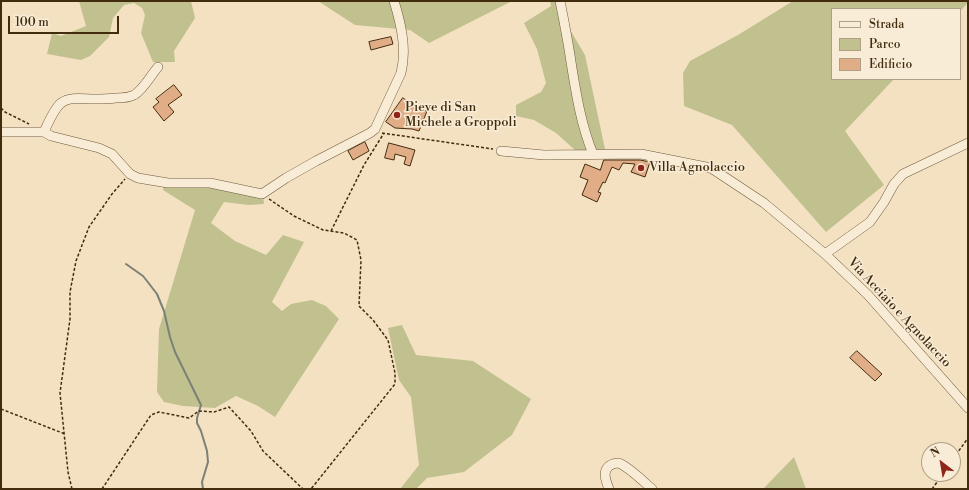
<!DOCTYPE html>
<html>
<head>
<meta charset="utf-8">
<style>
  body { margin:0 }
  #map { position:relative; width:969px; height:490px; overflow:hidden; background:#f4e1c1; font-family:"Libre Bodoni",serif }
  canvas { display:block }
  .frame { position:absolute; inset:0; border:2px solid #422c0e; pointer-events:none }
  .legend { position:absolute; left:831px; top:8px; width:130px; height:72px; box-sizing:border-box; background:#f8ecd7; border:1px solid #af9f87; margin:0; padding:5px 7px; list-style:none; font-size:12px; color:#422c0e }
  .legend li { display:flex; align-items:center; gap:8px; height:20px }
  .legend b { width:20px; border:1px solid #af9f87 }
  .north { position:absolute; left:921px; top:442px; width:40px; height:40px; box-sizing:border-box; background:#f8ecd7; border:1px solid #af9f87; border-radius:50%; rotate:329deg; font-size:11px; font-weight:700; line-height:16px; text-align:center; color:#422c0e }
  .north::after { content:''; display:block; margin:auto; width:14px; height:18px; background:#8f2418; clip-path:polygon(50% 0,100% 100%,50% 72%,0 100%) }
  .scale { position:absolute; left:8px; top:16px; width:111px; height:18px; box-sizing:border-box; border:2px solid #422c0e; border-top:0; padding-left:5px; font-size:12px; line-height:14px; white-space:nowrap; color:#422c0e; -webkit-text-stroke:3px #f8ecd7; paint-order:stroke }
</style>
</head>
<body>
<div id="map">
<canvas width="969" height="490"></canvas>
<div class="frame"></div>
<ul class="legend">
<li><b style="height:5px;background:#f8ecd7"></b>Strada</li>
<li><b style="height:11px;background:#c0c18f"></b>Parco</li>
<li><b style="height:11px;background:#e1ad86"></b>Edificio</li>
</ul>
<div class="north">N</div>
<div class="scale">100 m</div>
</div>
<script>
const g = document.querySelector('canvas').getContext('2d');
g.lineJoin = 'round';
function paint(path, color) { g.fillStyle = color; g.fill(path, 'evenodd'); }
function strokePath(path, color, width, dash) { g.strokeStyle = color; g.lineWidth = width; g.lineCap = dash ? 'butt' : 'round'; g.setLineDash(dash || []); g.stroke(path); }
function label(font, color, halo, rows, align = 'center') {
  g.font = font + ' "Libre Bodoni",serif'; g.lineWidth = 3; g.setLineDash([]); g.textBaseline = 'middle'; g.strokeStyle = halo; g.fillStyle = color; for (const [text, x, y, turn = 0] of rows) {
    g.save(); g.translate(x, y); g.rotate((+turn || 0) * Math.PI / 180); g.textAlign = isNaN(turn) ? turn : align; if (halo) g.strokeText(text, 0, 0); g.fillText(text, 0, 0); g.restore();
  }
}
const green = new Path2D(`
  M79 1H191L195 18 174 51 175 62H153L141 33 145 15 142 8 134 3 124 5 113 18 109 37 90 56 81 60 47 54 52 33 61 36 86 26Z
  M318 1H512L429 43 410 30 355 25Z
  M550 1H563L569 28 585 55 605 149 576 151 556 133 534 120 516 116V105L541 92 546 83 537 49 524 23 551 6Z
  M793 1H968V5L967 4 960 11V9H832V79H894L845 131 884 185 826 232 732 125 684 106 683 73 690 61 738 35Z
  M164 185 206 186 263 196 264 204 249 205 224 202 211 223 235 241 266 255 283 235 304 242 272 302 282 311 291 304 312 300 326 306 339 319 275 417 258 406 236 396 215 408 183 406 164 402 157 392 159 329 195 210 163 190Z
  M402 325 416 355 473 361 531 399 512 435 464 472 427 478 416 489H400L419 465 411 397 399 380 388 328Z
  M794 457 806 489H763Z`);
const stream = new Path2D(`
  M126 264 143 276 147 281 157 294 164 311 170 337 175 352 201 405 197 418V423L201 431 207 451 208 462 202 482 203 489`);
const building = new Path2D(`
  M391 37 393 44 371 50 369 42Z
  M174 85 182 95 168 105 174 112 164 121 153 107 159 102 156 99Z
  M403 98 419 109 427 111 419 131 412 129 395 128 386 122Z
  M365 142 369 151 353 160 348 151Z
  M389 143 415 150 410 166 404 164 406 157 395 154 394 160 385 158Z
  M604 160H640L650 162 645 177 631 172 635 164 623 163 619 170 612 167 605 183 603 182 598 192 601 193 597 202 582 195 588 180 580 177 585 164 600 170Z
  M857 351 882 374 875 381 850 358Z`);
const path = new Path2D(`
  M1 108 5 112 29 124
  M382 133 493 149
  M269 199 294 216 323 230 344 233 357 240 361 260 359 306 373 320 388 340 395 373V384L311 489
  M331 231 364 165 384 133
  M1 409 65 434
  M953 459 968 438
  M72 489 68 472 60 393 70 319V292L76 261 89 227 112 194 125 179
  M102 489 143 427 151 415 159 412 189 418 199 411 214 412 229 407 251 431 263 451 303 489
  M932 489 943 474`);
const minor = new Path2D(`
  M560 1C564 21 568 41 571 62 576 93 581 125 593 154
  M158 67C151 75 143 90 134 95 128 98 121 98 116 98 108 99 101 99 94 99 83 99 70 96 61 103 54 109 48 123 44 132L51 136 99 148 112 154 130 174 138 178 168 183H210L262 194 286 178 316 161 370 133 375 129 401 73C407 49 401 24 394 1
  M1 132H44
  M501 151 544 155 641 154 711 168 764 203 825 254 868 295 968 408
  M825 254 870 222 884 202 894 184 903 174 968 143
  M609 489C606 481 602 472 609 466 612 464 614 463 618 463 627 465 645 483 652 489`);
const markers = [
  [397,115,4,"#8f2418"],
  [641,168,4,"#8f2418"]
];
const poiNames = [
  ["Pieve di San",405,108],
  ["Michele a Groppoli",405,123],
  ["Villa Agnolaccio",649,168]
];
const streetNames = [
  ["Via Acciaio e Agnolaccio",899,313,47]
];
paint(green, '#c0c18f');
strokePath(stream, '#7c8178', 2);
paint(building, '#e1ad86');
strokePath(building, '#422c0e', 1);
strokePath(minor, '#6e593b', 10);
strokePath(path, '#422c0e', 1.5, [3, 2]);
strokePath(minor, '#f8ecd7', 9);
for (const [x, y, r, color] of markers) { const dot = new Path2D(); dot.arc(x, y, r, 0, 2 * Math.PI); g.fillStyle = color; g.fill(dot); strokePath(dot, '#f8ecd7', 1.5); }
label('13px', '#422c0e', '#f8ecd7', poiNames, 'left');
label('13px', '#422c0e', '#f8ecd7', streetNames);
</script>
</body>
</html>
